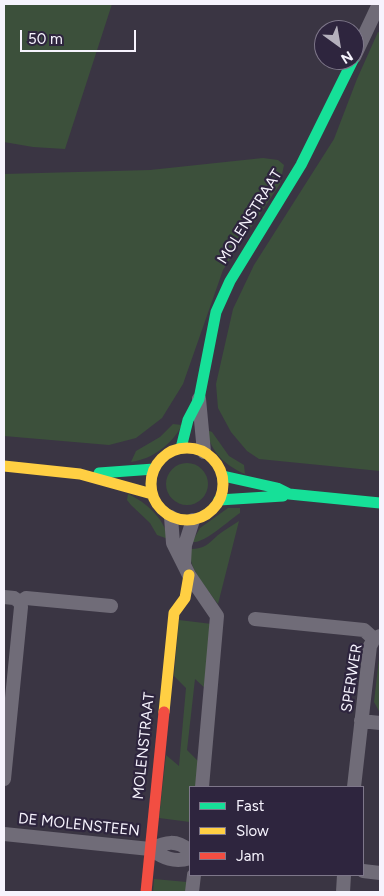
<!DOCTYPE html>
<html>
<head>
<meta charset="utf-8">
<style>
  body { margin:0 }
  #map { position:relative; width:384px; height:896px; overflow:hidden; background:#3a3543; font-family:Figtree,sans-serif }
  canvas { display:block }
  .frame { position:absolute; inset:0; border:5px solid #f6f3fd; pointer-events:none }
  .legend { position:absolute; left:189px; top:786px; width:175px; height:90px; box-sizing:border-box; background:#2e253e; border:1px solid #7e778a; margin:0; padding:6px 9px; list-style:none; font-size:15px; color:#f6f3fd }
  .legend li { display:flex; align-items:center; gap:10px; height:25px }
  .legend b { width:25px; border:1px solid #7e778a }
  .north { position:absolute; left:314px; top:20px; width:50px; height:50px; box-sizing:border-box; background:#2e253e; border:1px solid #7e778a; border-radius:50%; rotate:148deg; font-size:14px; font-weight:700; line-height:20px; text-align:center; color:#f6f3fd }
  .north::after { content:''; display:block; margin:auto; width:18px; height:22px; background:#b4b0bc; clip-path:polygon(50% 0,100% 100%,50% 72%,0 100%) }
  .scale { position:absolute; left:20px; top:30px; width:116px; height:22px; box-sizing:border-box; border:2px solid #f6f3fd; border-top:0; padding-left:6px; font-size:15px; line-height:18px; white-space:nowrap; color:#f6f3fd; -webkit-text-stroke:4px #2e253e; paint-order:stroke }
</style>
</head>
<body>
<div id="map">
<canvas width="384" height="896"></canvas>
<div class="frame"></div>
<ul class="legend">
<li><b style="height:6px;background:#16e098"></b>Fast</li>
<li><b style="height:6px;background:#ffcf43"></b>Slow</li>
<li><b style="height:6px;background:#f24e42"></b>Jam</li>
</ul>
<div class="north">N</div>
<div class="scale">50 m</div>
</div>
<script>
const g = document.querySelector('canvas').getContext('2d');
g.lineJoin = 'round';
function paint(path, color) { g.fillStyle = color; g.fill(path, 'evenodd'); }
function strokePath(path, color, width, dash) { g.strokeStyle = color; g.lineWidth = width; g.lineCap = dash ? 'butt' : 'round'; g.setLineDash(dash || []); g.stroke(path); }
function label(font, color, halo, rows, align = 'center') {
  g.font = font + ' Figtree,sans-serif'; g.lineWidth = 4.5; g.setLineDash([]); g.textBaseline = 'middle'; g.strokeStyle = halo; g.fillStyle = color; for (const [text, x, y, turn = 0] of rows) {
    g.save(); g.translate(x, y); g.rotate((+turn || 0) * Math.PI / 180); g.textAlign = isNaN(turn) ? turn : align; if (halo) g.strokeText(text, 0, 0); g.fillText(text, 0, 0); g.restore();
  }
}
const green = new Path2D(`
  M4 4H112L65 149 33 147 4 142Z
  M378 32 380 33V471L259 459 247 451 231 432 218 408 216 384 233 309 254 265 334 139 357 79Z
  M263 158 278 160 284 165 280 184 223 270 183 384 162 418 136 438 109 445 4 436V174L150 170Z
  M173 424 182 425C172 444 153 459 131 462L136 451 160 437Z
  M207 430 212 432 229 456 244 465 245 474C226 466 210 452 207 430Z
  M166 484a21 21 0 1 1 42 0a21 21 0 1 1-42 0Z
  M128 494C146 502 165 519 168 539L157 535 150 523 131 505 127 500Z
  M228 508H240V513C228 521 204 544 192 542L200 528Z
  M239 521 218 604C208 590 187 567 190 549 205 549 208 544 218 535 224 530 232 526 239 521Z
  M179 620 212 624 206 689 195 679 187 750 199 762 196 787H190V822L159 818 166 755 179 766 186 688 174 676Z
  M380 650V713L374 702Z
  M154 879 187 882 186 892H153Z`);
const street = new Path2D(`
  M354 57 379 4
  M199 399 204 452
  M171 517 173 543 189 575 217 616 202 787
  M184 563 185 545 193 520
  M4 597 14 598 20 602 26 598 111 606
  M255 619 364 630 374 639 380 636
  M361 721 380 723
  M4 779 21 607 20 602
  M354 787 370 646 374 639
  M4 834 150 849C164 858 174 863 190 858
  M150 849C166 842 176 839 190 851
  M363 871 380 873
  M192 892 194 875
  M343 892 344 875`);
const fast = new Path2D(`
  M181 448 188 420 199 399 216 312 230 281 301 165 353 60
  M99 473 154 469
  M223 476 277 488 289 494 380 503
  M219 500 283 496`);
const slow = new Path2D(`
  M151 484a36 36 0 1 1 72 0a36 36 0 1 1-72 0Z
  M4 466 80 474 152 494
  M164 712 174 613 185 598 189 575`);
const jam = new Path2D(`
  M146 892 164 712`);
const streetNames = [
  ["MOLENSTRAAT",250,217,-58],
  ["SPERWER",352,678,-81],
  ["MOLENSTRAAT",144,746,-84],
  ["DE MOLENSTEEN",79,825,6]
];
paint(green, '#3c503b');
strokePath(street, '#706c78', 14);
strokePath(fast, '#16e098', 11);
strokePath(slow, '#ffcf43', 11);
strokePath(jam, '#f24e42', 11);
label('15px', '#f6f3fd', '#2e253e', streetNames);
</script>
</body>
</html>
